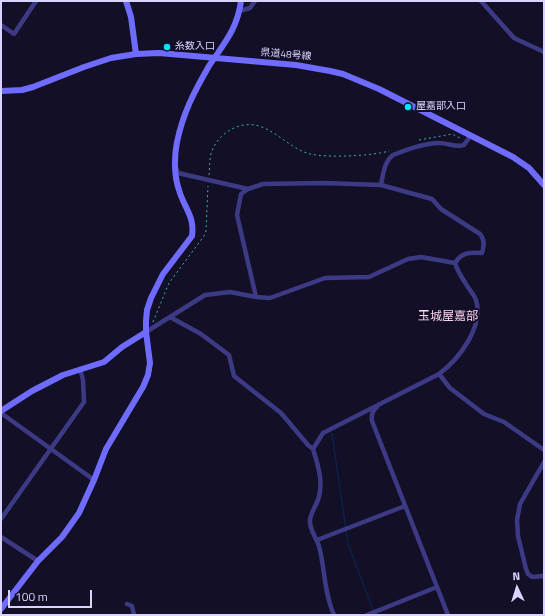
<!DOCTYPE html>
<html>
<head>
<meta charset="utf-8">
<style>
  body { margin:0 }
  #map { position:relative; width:545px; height:616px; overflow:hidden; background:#130f26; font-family:"Titillium Web",sans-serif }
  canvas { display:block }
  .frame { position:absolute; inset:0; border:2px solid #d9d4ff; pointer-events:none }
  .north { position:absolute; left:497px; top:568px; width:40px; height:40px; -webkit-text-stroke:3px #130f26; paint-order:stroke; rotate:356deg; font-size:11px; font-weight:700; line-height:16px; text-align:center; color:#d9d4ff }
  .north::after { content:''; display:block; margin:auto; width:14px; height:18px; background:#d9d4ff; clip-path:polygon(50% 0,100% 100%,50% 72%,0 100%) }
  .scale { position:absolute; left:8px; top:590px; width:84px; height:18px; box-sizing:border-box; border:2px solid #d9d4ff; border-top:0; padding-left:5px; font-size:12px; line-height:14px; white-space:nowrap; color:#d9d4ff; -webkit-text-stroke:3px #130f26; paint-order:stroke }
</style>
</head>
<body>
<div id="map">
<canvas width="545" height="616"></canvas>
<div class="frame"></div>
<div class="north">N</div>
<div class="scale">100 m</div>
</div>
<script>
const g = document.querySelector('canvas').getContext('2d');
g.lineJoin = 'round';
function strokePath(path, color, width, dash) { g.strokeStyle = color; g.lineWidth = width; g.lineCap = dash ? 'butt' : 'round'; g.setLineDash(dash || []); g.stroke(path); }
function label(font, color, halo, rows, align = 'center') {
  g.font = font + ' "Titillium Web","Noto Sans JP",sans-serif'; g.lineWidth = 4; g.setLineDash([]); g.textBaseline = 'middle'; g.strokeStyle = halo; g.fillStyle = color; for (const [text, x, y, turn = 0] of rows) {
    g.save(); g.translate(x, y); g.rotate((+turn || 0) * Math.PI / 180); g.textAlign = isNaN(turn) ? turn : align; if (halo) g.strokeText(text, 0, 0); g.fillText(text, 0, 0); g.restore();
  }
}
const stream = new Path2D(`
  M332 434 348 544 375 615`);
const path = new Path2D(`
  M419 140 452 134 462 139
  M209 175C210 167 209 158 212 151 219 132 242 119 262 127 279 134 292 149 310 154 328 158 372 156 389 151
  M153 322 169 283 204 236 206 231 208 186`);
const street = new Path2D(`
  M481 1 514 38 544 52
  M239 11 250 8 255 1
  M1 25 14 34 36 1
  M176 168 178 173 248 189
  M381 185C383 175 384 162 393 155 408 149 424 143 439 143 448 143 456 148 464 145L471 135
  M256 297 237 215 241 194 248 189 263 184 324 183 381 185 432 199 441 209 480 234C485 240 484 246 482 253 470 252 462 252 455 263
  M170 317 201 334 229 355 234 376 281 413 308 445 313 449C318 465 324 483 318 500 315 507 311 513 310 520 309 529 316 537 319 546 325 569 324 593 334 615
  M146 332 205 295 230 292 256 297 270 298 325 278 369 277 408 259 421 257 455 263
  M439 374 450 388 484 414 504 422 544 450
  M377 407C372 411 371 415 372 421L448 615
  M1 413 94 480
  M313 449 323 433 439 374C459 359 484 327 476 300 475 297 472 293 470 290 464 281 458 273 455 263
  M544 462 520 504 517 520 518 536 526 569 528 574 532 577 544 576
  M1 519 84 402 83 380 80 369
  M1 537 38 561
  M317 540 405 506
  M127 604 132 606 134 615
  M367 615 437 587`);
const secondary = new Path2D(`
  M126 1 131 17 136 54
  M1 91 22 90 33 87 84 67 111 58 136 54 159 53 296 65 330 71 343 74 379 89 513 157 529 168 544 185
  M1 411 32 391 63 375 104 362 122 347 146 332
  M1 609 38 561 62 537 79 513 94 480 106 449 143 387 148 375 150 363 146 332V321L147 310 151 298 163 274 192 236C195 216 184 208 179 190 174 176 174 157 177 142 183 113 194 92 209 66 224 43 237 30 241 1`);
const markers = [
  [167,47,4,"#00e5ff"],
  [408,107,4,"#00e5ff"]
];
const poiNames = [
  ["糸数入口",175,47],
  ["屋嘉部入口",416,107]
];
const streetNames = [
  ["県道48号線",286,55,5]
];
const quarterNames = [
  ["玉城屋嘉部",448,317]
];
strokePath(stream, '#0c2248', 1.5);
strokePath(path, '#2fb8b0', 1, [2, 3]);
strokePath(street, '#3d3a85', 4.5);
strokePath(secondary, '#6f6bff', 6);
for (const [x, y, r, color] of markers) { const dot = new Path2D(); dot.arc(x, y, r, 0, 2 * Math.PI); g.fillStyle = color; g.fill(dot); strokePath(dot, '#130f26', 1.5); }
label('10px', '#d9d4ff', '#130f26', poiNames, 'left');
label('10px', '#d9d4ff', '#130f26', streetNames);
label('12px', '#ffd6f0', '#130f26', quarterNames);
</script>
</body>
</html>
